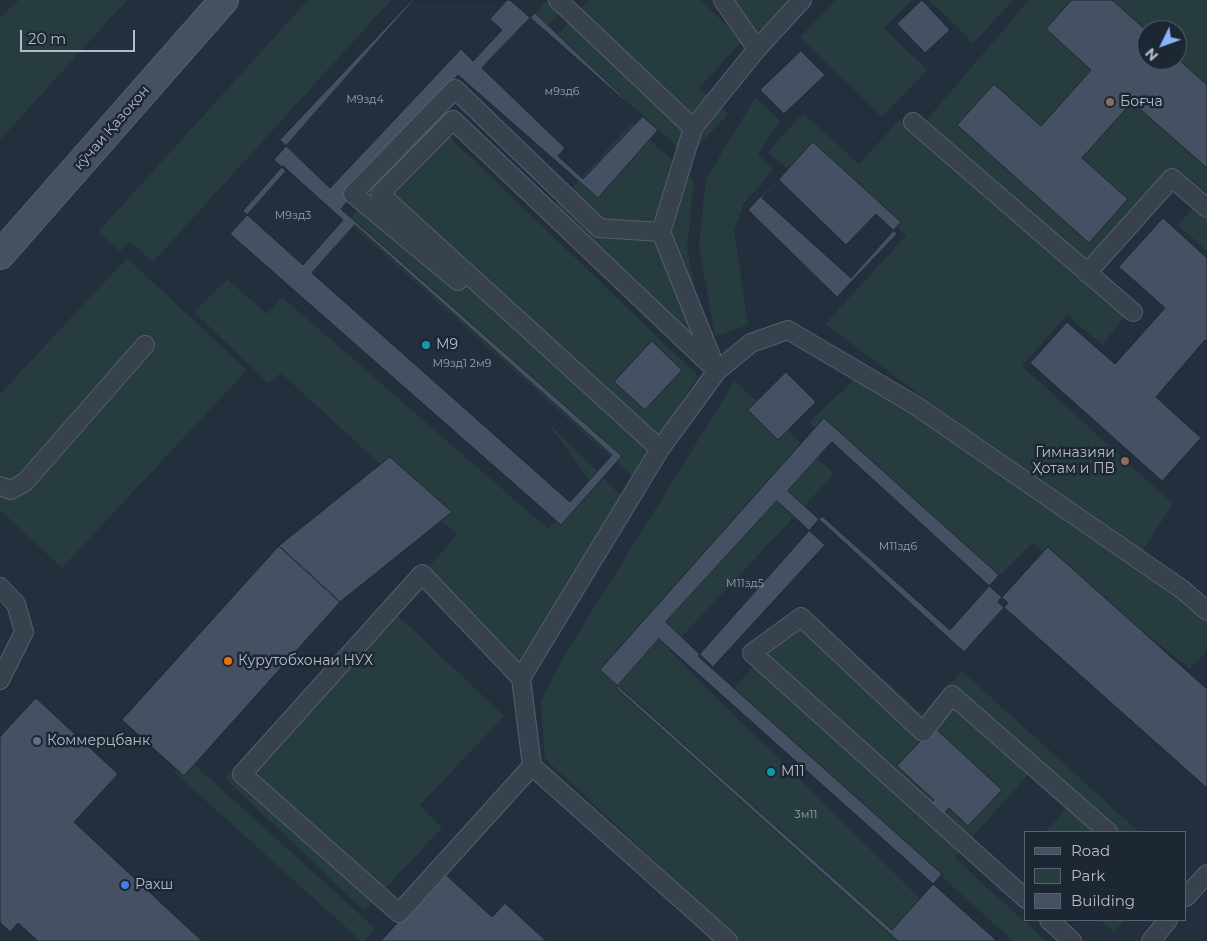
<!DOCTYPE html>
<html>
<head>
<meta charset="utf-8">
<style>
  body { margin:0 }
  #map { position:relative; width:1207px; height:941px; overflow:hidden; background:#242f3e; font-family:Montserrat,sans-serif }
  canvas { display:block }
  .legend { position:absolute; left:1024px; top:831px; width:162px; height:90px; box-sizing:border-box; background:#1d2633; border:1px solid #59626f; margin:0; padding:6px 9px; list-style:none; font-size:15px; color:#b4bcc9 }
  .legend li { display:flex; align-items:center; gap:10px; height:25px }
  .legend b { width:25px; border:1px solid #59626f }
  .north { position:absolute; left:1137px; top:20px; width:50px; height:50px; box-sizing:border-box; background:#1d2633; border:1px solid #59626f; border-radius:50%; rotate:228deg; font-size:14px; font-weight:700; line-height:20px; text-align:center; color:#b4bcc9 }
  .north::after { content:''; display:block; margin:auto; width:18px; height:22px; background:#8ab4f8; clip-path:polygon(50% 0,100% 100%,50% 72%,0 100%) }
  .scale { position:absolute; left:20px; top:30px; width:115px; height:22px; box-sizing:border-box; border:2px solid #b4bcc9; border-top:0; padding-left:6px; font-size:15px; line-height:18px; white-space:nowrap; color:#b4bcc9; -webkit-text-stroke:4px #1d2633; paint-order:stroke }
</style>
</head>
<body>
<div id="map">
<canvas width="1207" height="941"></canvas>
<ul class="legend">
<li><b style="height:6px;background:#465061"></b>Road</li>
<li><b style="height:14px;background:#263c3f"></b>Park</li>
<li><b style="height:14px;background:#455162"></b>Building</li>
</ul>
<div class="north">N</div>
<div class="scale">20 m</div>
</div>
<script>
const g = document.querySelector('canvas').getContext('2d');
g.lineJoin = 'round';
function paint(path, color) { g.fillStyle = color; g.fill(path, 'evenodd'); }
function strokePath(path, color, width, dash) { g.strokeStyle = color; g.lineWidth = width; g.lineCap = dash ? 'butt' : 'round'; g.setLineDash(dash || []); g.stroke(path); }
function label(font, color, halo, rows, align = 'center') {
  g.font = font + ' Montserrat,sans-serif'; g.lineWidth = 5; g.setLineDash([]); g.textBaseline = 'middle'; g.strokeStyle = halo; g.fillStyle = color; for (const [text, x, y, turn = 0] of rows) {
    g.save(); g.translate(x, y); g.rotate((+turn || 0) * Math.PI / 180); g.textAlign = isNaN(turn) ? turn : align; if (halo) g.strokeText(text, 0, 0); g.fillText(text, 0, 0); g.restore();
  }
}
const green = new Path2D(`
  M19 0H127L0 140V18Z
  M308 0H391L153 262 130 241 120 251 98 232Z
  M547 0H571L544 30 530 19Z
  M589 0H700L743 40 699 88 728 114 688 157 556 36Z
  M720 0H807L768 43Z
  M836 0H912L884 29 928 70 882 117 800 37Z
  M929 0H1014L973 43Z
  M1029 0H1207V193L1175 167 1089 263 923 124ZM1147 30H1177V60H1147Z
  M755 98 780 121 758 154 773 170 744 203 734 230 748 325 715 336 699 246 706 179Z
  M803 113 859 164 900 119 1128 313 1102 345 1067 315 1022 366 1173 504 1142 551 932 404 825 324 906 236 874 205 852 228 768 152Z
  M632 123 694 181 687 248 705 339 698 347 556 205Z
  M438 126 698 376 633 477 347 221Z
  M1196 205 1207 216V251L1178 225Z
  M127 258 247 370 62 568 0 510V394Z
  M227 279 267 314 282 297 548 529 590 482 546 420 624 499 514 678 417 580 457 535 281 373 268 383 194 312Z
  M856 378 911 411 1182 595 1207 621V651L1190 669 1032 543 992 583 809 422Z
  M735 381 834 474 669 650 963 941H710L713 933 659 865 545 759 541 701 561 661Z
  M388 606 504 716 420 805 442 828 364 911 225 778Z
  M806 609 922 714 962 671 1139 832H1046L1066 809 1028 775 954 857 1046 941H1013L734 688Z
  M187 758 375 928 364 941H361L174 772Z
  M1100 920H1125L1114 932Z`);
const building = new Path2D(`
  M412 0H507L490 19 502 30 473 61 461 49 330 188 280 140Z
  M414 0H510L658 130 598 198 458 75 341 209 622 456 561 525 230 234 286 171 274 160Z
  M922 0 950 30 925 53 897 24Z
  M1072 0H1112L1147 31V60H1177V58L1207 85V168L1132 102 1082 158 1128 199 1089 243 957 125 994 84 1041 126 1091 70 1046 29Z
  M535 13 643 116 583 179 558 156 565 148 482 68Z
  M801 51 825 75 784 114 760 90Z
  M813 142 901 222 851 278 762 198Z
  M283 166 343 220 303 265 243 211Z
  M778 179 846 245 876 214 897 234 837 297 748 210Z
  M1163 218 1207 258V342L1205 340 1156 397 1201 438 1162 481 1030 363 1067 322 1115 364 1165 308 1119 267Z
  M355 225 612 455 570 502 312 273Z
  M652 341 682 370 645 410 614 382Z
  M786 372 816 402 778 440 748 410Z
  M824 418 999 575 950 630 822 516 698 656 942 874 892 930 600 670Z
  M832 442 1008 603 964 652 788 491Z
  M390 457 452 512 340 602 279 546Z
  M777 501 825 545 713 667 666 622Z
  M279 546 340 602 184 776 122 720Z
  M1048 547 1207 689V788L998 602Z
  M659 639 997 941H898L616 688Z
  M36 698 118 774 74 822 202 941H38L18 923 10 932 0 922V737Z
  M934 727 1002 790 968 826 949 808 938 821 925 809 934 800 897 766Z
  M444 873 492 917 505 903 546 941H381Z`);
const lane = new Path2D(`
  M558 0 693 128
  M723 0 757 49
  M913 122 1133 312
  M1087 273 1172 178 1207 208
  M458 281 353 194 455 89 599 228 661 232
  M660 449 380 194 453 120 717 371 751 343 788 330 915 405 1183 590 1207 611
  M0 486 11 490 25 482 145 345
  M0 587 16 604 24 632 0 680
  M521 678 422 574 242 774 399 913 532 766
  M1186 897 1207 874
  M1026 899 752 653 801 617 923 732 952 695 1108 832
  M1049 920 1072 941
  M728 941 532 766 521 678 660 449 717 371 661 232 693 128 757 49 802 0
  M1151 941 1168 920`);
const secondary = new Path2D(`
  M0 255 224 0`);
const markers = [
  [1110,102,5,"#8d6e63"],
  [426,345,5,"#0f9aa8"],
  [1125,461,5,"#8d6e63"],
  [228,661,5,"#e8710a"],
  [37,741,5,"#5c6f8a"],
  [771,772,5,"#0f9aa8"],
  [125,885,5,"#3f7fe0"]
];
const numberNames = [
  ["м9зд6",562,92],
  ["М9зд4",365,100],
  ["М9зд3",293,216],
  ["М9зд1 2м9",462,364],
  ["М11зд6",898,547],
  ["М11зд5",745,584],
  ["3м11",806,815]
];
const poiNames = [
  ["Боғча",1120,102],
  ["М9",436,345],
  ["Гимназияи",1115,453,"right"],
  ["Ҳотам и ПВ",1115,469,"right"],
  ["Курутобхонаи НУХ",238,661],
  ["Коммерцбанк",47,741],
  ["М11",781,772],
  ["Рахш",135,885]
];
const streetNames = [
  ["кӯчаи Қазоқон",112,128,-49]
];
paint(green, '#263c3f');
paint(building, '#455162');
strokePath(building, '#1f2835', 1);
strokePath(lane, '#565f6c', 20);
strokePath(secondary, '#565f6c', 30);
strokePath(lane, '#38414e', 18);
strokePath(secondary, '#465061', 28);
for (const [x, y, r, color] of markers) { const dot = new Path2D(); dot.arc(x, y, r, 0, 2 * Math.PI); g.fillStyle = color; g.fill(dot); strokePath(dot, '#1d2633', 2); }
label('11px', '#98a1af', null, numberNames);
label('14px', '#b4bcc9', '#1d2633', poiNames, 'left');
label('14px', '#b4bcc9', '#1d2633', streetNames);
</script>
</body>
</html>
